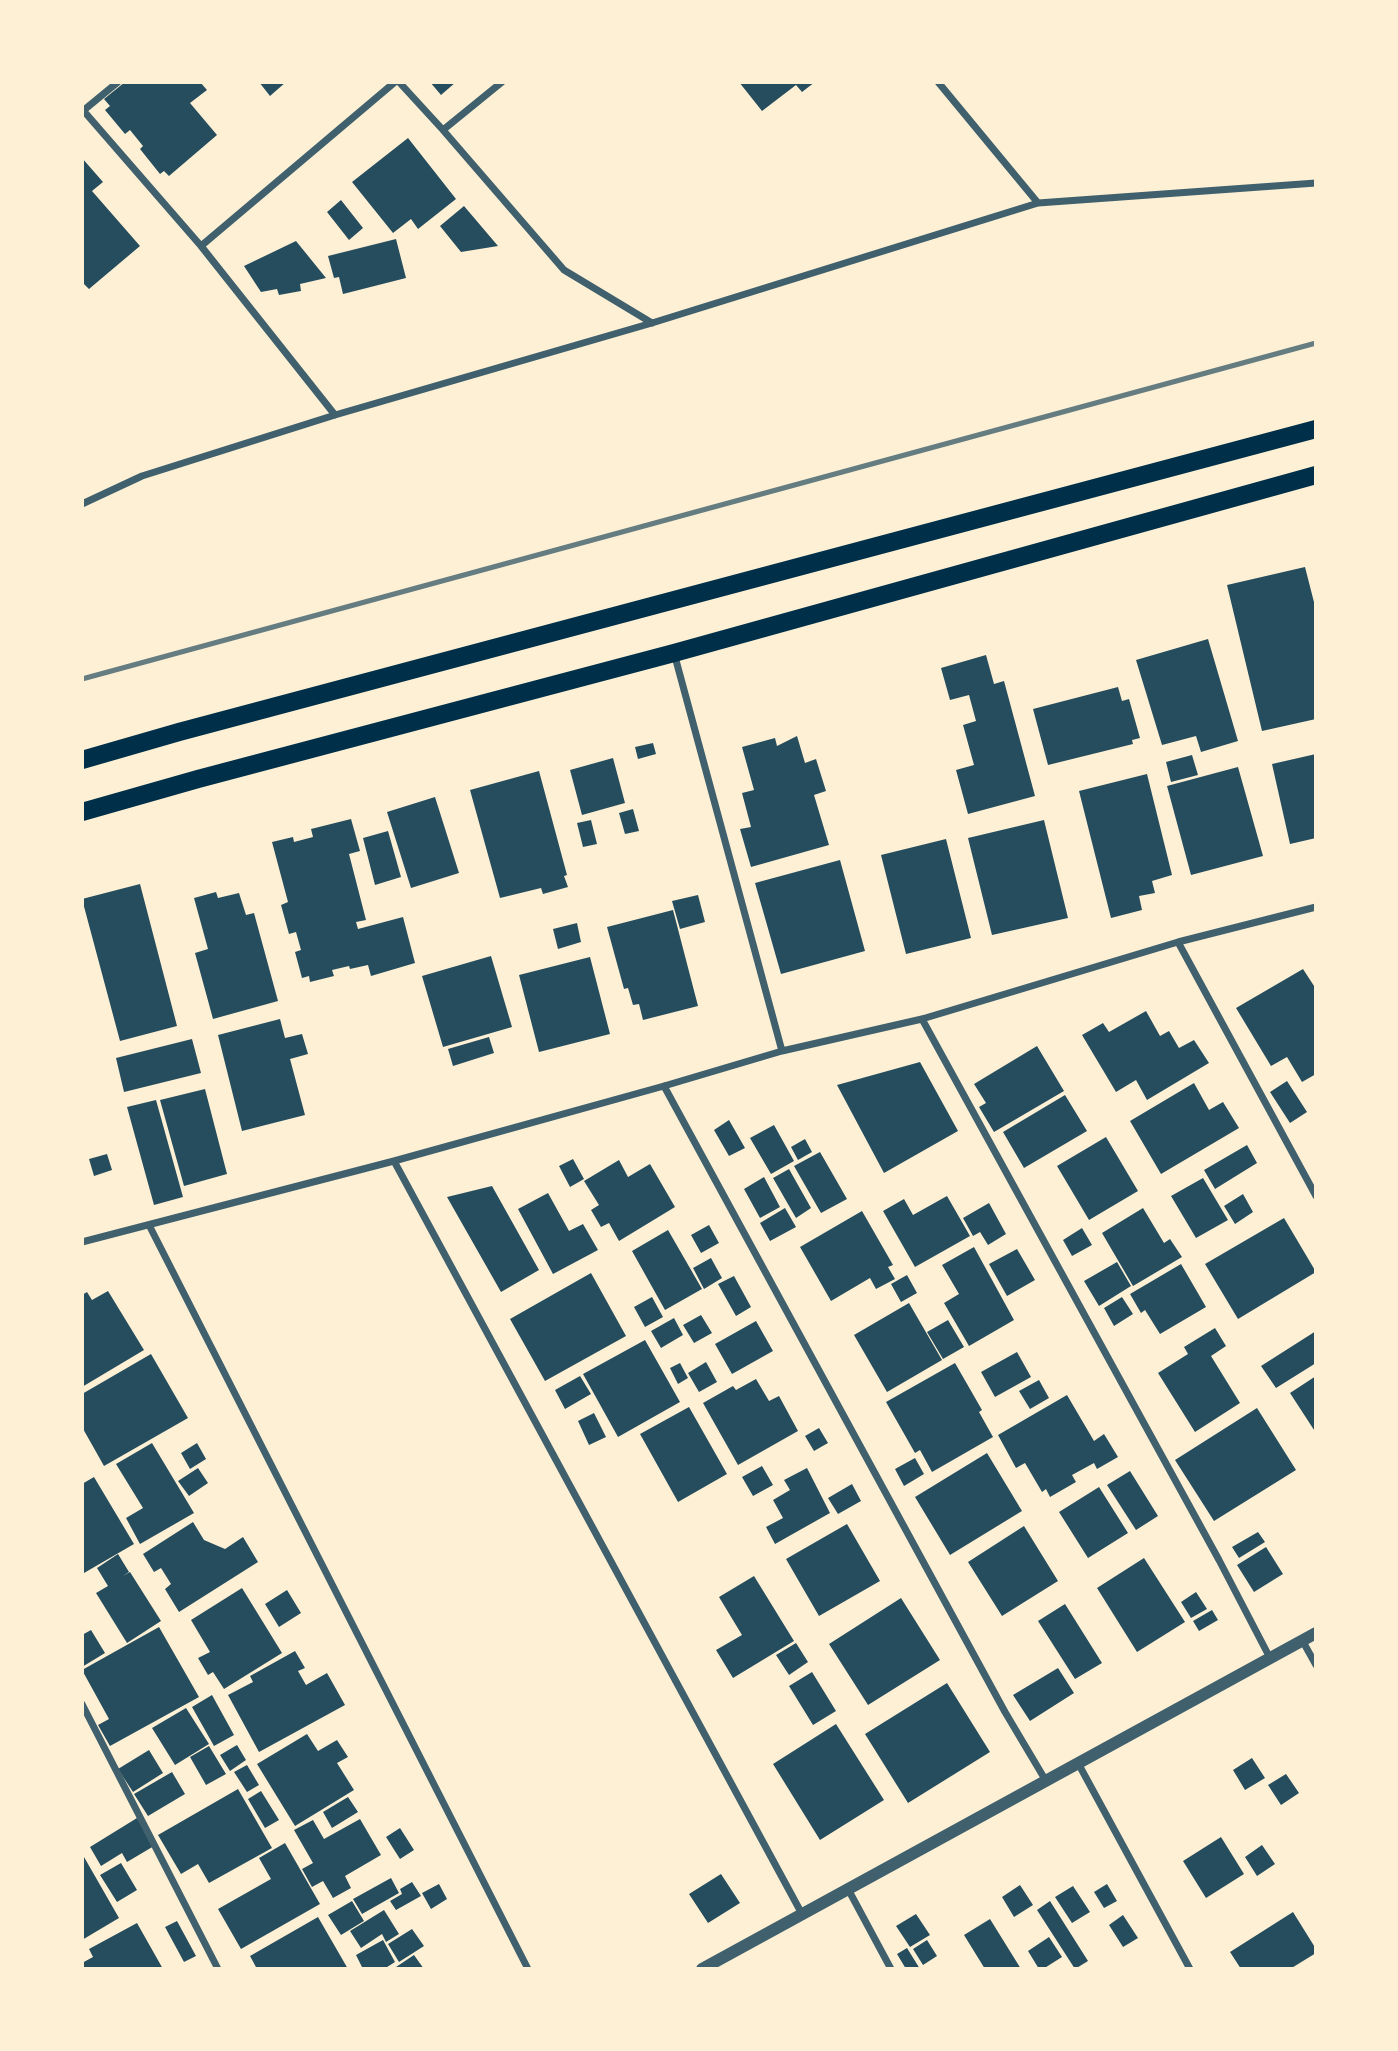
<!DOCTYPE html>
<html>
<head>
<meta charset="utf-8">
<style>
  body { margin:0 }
  #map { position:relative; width:1398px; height:2051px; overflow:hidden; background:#fdf0d5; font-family:Signika,sans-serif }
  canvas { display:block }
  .frame { position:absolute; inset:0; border:84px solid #fdf0d5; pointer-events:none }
</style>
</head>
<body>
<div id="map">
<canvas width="1398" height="2051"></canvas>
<div class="frame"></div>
</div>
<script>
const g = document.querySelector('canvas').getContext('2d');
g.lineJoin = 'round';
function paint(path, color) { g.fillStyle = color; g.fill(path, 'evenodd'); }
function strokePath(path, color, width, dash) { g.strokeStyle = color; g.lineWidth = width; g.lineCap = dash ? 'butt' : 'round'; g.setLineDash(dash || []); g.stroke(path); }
const building = new Path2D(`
  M125 82H200L207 90 190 103 217 135 169 176 164 171 160 174 140 149 143 146 130 130 125 134 105 110 110 106 104 99Z
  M259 82H286L270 96Z
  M430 82H456L441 95Z
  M739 82H815L802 92 796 85 762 111Z
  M408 138 456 199 418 229 411 219 393 233 352 182Z
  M82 158 103 182 92 191 140 246 89 289 82 282Z
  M341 200 363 228 349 240 327 212Z
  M464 206 498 246 461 252 440 226Z
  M396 239 406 278 343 294 339 277 334 278 328 256Z
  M296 241 326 278 300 284 301 291 279 295 277 289 261 292 244 266Z
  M1305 567 1316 610V719L1262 731 1227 585Z
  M1208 639 1238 741 1201 752 1196 736 1162 745 1136 660Z
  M986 655 994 684 1004 681 1035 796 968 814 956 770 974 765 963 725 976 721 969 695 950 700 941 668Z
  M1118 687 1122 701 1129 699 1140 738 1132 740 1133 744 1048 765 1033 709Z
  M797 736 805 763 816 759 826 791 814 795 829 845 751 867 740 829 751 827 742 793 754 790 742 747 775 738 777 746Z
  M653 743 656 754 638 759 635 747Z
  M1316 754V838L1290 844 1272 764Z
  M1192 755 1198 775 1171 782 1166 762Z
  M613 758 625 803 582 815 570 770Z
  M1238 767 1263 856 1191 875 1167 786Z
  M539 771 567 875 564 876 568 887 543 894 541 888 500 898 470 790Z
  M1147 774 1172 875 1152 881 1155 893 1139 896 1142 910 1111 918 1079 791Z
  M435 797 459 873 411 888 387 812Z
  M633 809 639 831 625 834 619 813Z
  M351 819 360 851 349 854 366 920 356 922 358 929 403 917 415 963 371 976 368 965 350 969 349 966 332 970 334 976 310 982 309 976 302 978 295 952 301 950 296 932 289 934 281 905 288 902 272 842 293 837 294 842 313 837 311 829Z
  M591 820 597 844 583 847 577 823Z
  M1044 820 1068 918 992 935 968 838Z
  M388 831 401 877 375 885 363 838Z
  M946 839 971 938 906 954 881 855Z
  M840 860 865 951 781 974 755 883Z
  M140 884 177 1026 120 1041 82 899Z
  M216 892 218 898 239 893 246 915 254 913 278 1001 213 1019 195 953 208 949 194 898Z
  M698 895 705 922 680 929 672 901Z
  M673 910 698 1006 643 1020 639 1004 633 1005 628 988 624 989 607 927Z
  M577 923 581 942 558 949 553 929Z
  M491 956 512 1027 443 1047 422 976Z
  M590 957 610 1034 539 1052 519 975Z
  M1303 969 1316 989V1074L1302 1082 1287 1057 1271 1066 1236 1008Z
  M1146 1011 1160 1036 1169 1031 1179 1048 1194 1040 1209 1063 1147 1100 1136 1080 1116 1092 1082 1035 1103 1023 1109 1032Z
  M280 1019 285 1038 302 1034 308 1054 290 1059 305 1115 242 1131 218 1035Z
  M489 1037 494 1053 453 1066 448 1049Z
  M192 1039 201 1073 124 1092 116 1058Z
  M1037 1046 1064 1091 994 1132 979 1107 986 1103 974 1084Z
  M920 1062 958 1131 884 1173 837 1085Z
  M1287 1081 1307 1112 1290 1123 1270 1092Z
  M1194 1083 1209 1110 1223 1102 1239 1128 1161 1174 1130 1121Z
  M205 1089 227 1174 184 1186 160 1100Z
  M1065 1095 1087 1131 1024 1168 1003 1132Z
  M156 1100 183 1197 154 1205 127 1107Z
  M729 1120 745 1148 729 1156 714 1130Z
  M774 1125 794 1161 771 1174 750 1138Z
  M1106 1137 1138 1191 1089 1220 1057 1166Z
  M805 1139 812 1152 798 1160 791 1147Z
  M1247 1145 1257 1163 1215 1189 1204 1170Z
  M820 1152 847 1199 821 1213 794 1166Z
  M107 1154 112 1170 94 1176 89 1159Z
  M573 1159 584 1179 570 1187 559 1166Z
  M619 1160 628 1177 650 1164 675 1207 619 1241 609 1223 601 1227 591 1210 599 1205 584 1181Z
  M789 1169 811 1208 796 1218 773 1178Z
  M764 1177 780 1207 760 1218 744 1189Z
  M1203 1178 1228 1220 1196 1238 1171 1196Z
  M492 1186 539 1270 501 1292 447 1197Z
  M548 1193 569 1231 583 1224 598 1250 553 1274 518 1209Z
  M1243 1194 1253 1212 1235 1224 1224 1206Z
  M947 1196 970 1236 915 1267 883 1211 904 1199 913 1215Z
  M989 1203 1006 1234 988 1245 980 1232 973 1236 963 1218Z
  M785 1208 796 1227 770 1241 760 1223Z
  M1143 1208 1164 1243 1170 1239 1182 1257 1133 1286 1102 1233Z
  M862 1211 893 1265 888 1267 895 1279 876 1289 870 1278 831 1301 800 1247Z
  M1284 1218 1316 1272 1238 1319 1205 1264Z
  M709 1225 719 1243 701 1253 691 1235Z
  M1082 1228 1092 1245 1072 1256 1063 1240Z
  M668 1230 702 1289 665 1310 632 1251Z
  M974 1247 1014 1320 969 1346 944 1303 959 1294 942 1265Z
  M1017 1249 1035 1280 1007 1296 989 1264Z
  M711 1258 722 1278 704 1289 693 1268Z
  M1117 1262 1131 1286 1099 1306 1084 1281Z
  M1181 1264 1206 1307 1160 1334 1145 1310 1141 1313 1130 1294Z
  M591 1273 626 1336 545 1381 510 1319Z
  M907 1275 917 1293 901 1302 891 1284Z
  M734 1276 751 1307 736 1316 718 1284Z
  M108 1291 144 1350 82 1387V1295L87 1292 92 1300Z
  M652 1297 663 1317 645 1327 634 1307Z
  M1122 1297 1133 1314 1114 1326 1104 1308Z
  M909 1303 942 1360 887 1392 854 1335Z
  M701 1315 712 1333 694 1343 683 1325Z
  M674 1318 683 1335 661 1348 651 1331Z
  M948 1320 964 1347 943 1359 927 1332Z
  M756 1321 773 1351 732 1374 715 1344Z
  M1215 1328 1226 1346 1211 1356 1240 1403 1195 1432 1158 1373 1188 1354 1184 1347Z
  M1316 1331V1363L1276 1388 1261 1366Z
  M645 1340 680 1402 618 1437 583 1374Z
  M1017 1352 1031 1377 995 1397 981 1372Z
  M151 1354 188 1418 104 1466 82 1427V1394Z
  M706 1362 717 1382 699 1392 688 1373Z
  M680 1363 688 1378 678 1384 670 1368Z
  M955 1363 982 1410 979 1412 993 1437 932 1472 920 1450 915 1453 886 1402Z
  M580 1376 591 1394 565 1409 555 1390Z
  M1316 1376V1433L1290 1393Z
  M756 1379 769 1401 779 1396 798 1431 738 1465 703 1403 733 1386 736 1390Z
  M1039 1380 1049 1398 1030 1409 1019 1391Z
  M1067 1395 1094 1441 1104 1434 1118 1457 1097 1469 1094 1463 1072 1475 1076 1482 1050 1497 1046 1489 1042 1492 1025 1463 1016 1468 998 1435Z
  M689 1407 727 1474 678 1502 640 1434Z
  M1257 1408 1296 1470 1214 1521 1175 1460Z
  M594 1413 606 1437 589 1445 578 1421Z
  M819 1428 828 1443 814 1451 805 1436Z
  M152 1443 194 1513 140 1544 126 1518 143 1508 116 1464Z
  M197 1443 206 1459 190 1469 181 1453Z
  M987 1453 1022 1511 950 1555 915 1497Z
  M915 1458 924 1474 904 1486 895 1469Z
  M762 1466 773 1485 753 1496 742 1477Z
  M198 1468 208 1483 189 1496 178 1481Z
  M807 1468 830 1513 775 1544 766 1527 783 1518 773 1500 790 1490 784 1480Z
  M1130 1471 1158 1516 1136 1530 1107 1485Z
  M94 1477 134 1544 84 1573 82 1571V1484Z
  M852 1484 861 1501 838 1514 828 1498Z
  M1099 1487 1128 1533 1088 1558 1059 1512Z
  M193 1522 204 1540 225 1549 243 1537 258 1562 179 1612 165 1589 171 1584 161 1568 154 1572 143 1554Z
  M847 1524 880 1581 819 1616 786 1559Z
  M1024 1526 1058 1581 1002 1616 968 1562Z
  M1258 1532 1265 1542 1239 1558 1232 1547Z
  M1266 1547 1283 1574 1254 1592 1237 1565Z
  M118 1554 129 1572 123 1576 130 1572 161 1621 127 1643 96 1593 108 1586 97 1568Z
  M1144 1558 1185 1622 1137 1652 1097 1588Z
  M754 1576 794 1641 733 1678 716 1650 742 1635 719 1597Z
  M242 1588 282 1653 224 1689 213 1672 208 1675 198 1658 210 1652 191 1620Z
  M287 1590 301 1613 279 1627 265 1604Z
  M1196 1592 1207 1609 1191 1618 1181 1602Z
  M901 1598 940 1660 868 1705 829 1644Z
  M1065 1604 1102 1663 1075 1679 1038 1621Z
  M1212 1610 1218 1620 1199 1631 1193 1621Z
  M159 1627 199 1697 110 1746 98 1725 109 1719 82 1670Z
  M91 1630 105 1653 82 1667V1635Z
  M796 1643 808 1662 789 1675 776 1655Z
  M295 1651 305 1668 298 1671 306 1685 327 1673 345 1705 259 1752 228 1695 253 1682 250 1676Z
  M1058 1668 1074 1693 1030 1721 1013 1695Z
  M812 1672 836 1711 813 1725 789 1686Z
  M947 1683 990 1752 908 1803 865 1734Z
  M212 1695 234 1735 214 1746 192 1707Z
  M186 1708 209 1744 175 1765 152 1728Z
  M836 1724 884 1800 820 1840 773 1764Z
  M307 1734 318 1751 337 1740 348 1757 337 1763 354 1790 295 1826 257 1764Z
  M237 1745 246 1760 230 1771 220 1755Z
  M209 1746 226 1774 206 1785 190 1757Z
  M149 1750 163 1773 133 1792 118 1769Z
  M1252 1758 1265 1778 1245 1790 1233 1770Z
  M247 1765 259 1785 247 1792 234 1772Z
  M172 1772 185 1794 148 1816 134 1794Z
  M1286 1774 1299 1793 1281 1805 1268 1785Z
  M238 1789 272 1848 209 1883 198 1864 181 1874 158 1835Z
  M261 1791 279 1820 265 1828 248 1799Z
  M348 1797 358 1812 332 1828 323 1812Z
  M137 1818 154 1846 127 1862 122 1853 101 1866 90 1847Z
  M360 1819 381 1855 345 1876 351 1888 333 1898 323 1881 312 1887 302 1869 313 1863 294 1830 313 1820 324 1839Z
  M400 1828 414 1850 400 1859 386 1837Z
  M1221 1837 1244 1874 1206 1898 1183 1861Z
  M285 1843 320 1904 241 1949 218 1909 271 1879 259 1858Z
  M1262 1845 1275 1864 1257 1876 1245 1857Z
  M84 1857 119 1918 82 1940V1858Z
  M121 1863 137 1890 117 1902 100 1875Z
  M721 1874 740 1903 708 1923 689 1894Z
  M391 1878 399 1893 362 1914 353 1899Z
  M412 1882 421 1896 396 1910 390 1901 402 1894 400 1889Z
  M439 1884 447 1899 431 1909 422 1893Z
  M1107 1884 1117 1901 1104 1908 1094 1892Z
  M1020 1885 1033 1905 1014 1917 1002 1897Z
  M1073 1886 1090 1912 1072 1923 1055 1897Z
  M352 1901 364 1921 341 1935 328 1915Z
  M1050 1901 1088 1961 1075 1969 1037 1910Z
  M384 1910 399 1934 386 1942 382 1934 361 1948 350 1931Z
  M1293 1912 1316 1949V1953L1290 1969H1241L1230 1952Z
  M916 1914 930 1935 910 1947 896 1926Z
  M1123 1915 1138 1938 1123 1947 1109 1925Z
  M318 1917 348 1969H257L250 1956Z
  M990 1919 1021 1969H985L964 1935Z
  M177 1921 196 1956 184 1962 165 1927Z
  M137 1923 163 1969H82V1963L93 1957 89 1949Z
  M412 1929 424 1946 399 1962 388 1944Z
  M1049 1937 1062 1957 1043 1969H1039L1028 1951Z
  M383 1940 395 1962 384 1969H363L356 1955Z
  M927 1940 937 1956 923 1965 913 1949Z
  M907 1948 920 1969H906L897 1954Z
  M414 1955 424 1969H393Z`);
const minor = new Path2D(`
  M399 82 443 130 564 270 652 323
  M938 82 1038 203
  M82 109 201 246 335 415
  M84 110 118 82
  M443 130 502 82
  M201 246 395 82
  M82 504 142 476 335 415 652 323 1038 203 1316 183
  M674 653 782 1051
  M1178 942 1316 1196
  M922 1019 1219 1560 1270 1658
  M664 1086 1005 1712 1046 1781
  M394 1161 802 1914
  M149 1225 528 1969
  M82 1242 394 1161 664 1086 782 1051 922 1019 1178 942 1316 907
  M1302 1640 1316 1665
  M82 1704 218 1969
  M1078 1763 1190 1969
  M848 1889 891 1969`);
const tertiary = new Path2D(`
  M702 1969 1316 1633`);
const primary = new Path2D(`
  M82 760 179 732 1316 429
  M82 812 198 779 674 653 1316 475`);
const rail = new Path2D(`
  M82 679 1316 343`);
paint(building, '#264d5e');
strokePath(minor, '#3f606c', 7);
strokePath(tertiary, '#3f606c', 12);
strokePath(primary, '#003049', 18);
strokePath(rail, '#657d81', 5);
</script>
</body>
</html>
